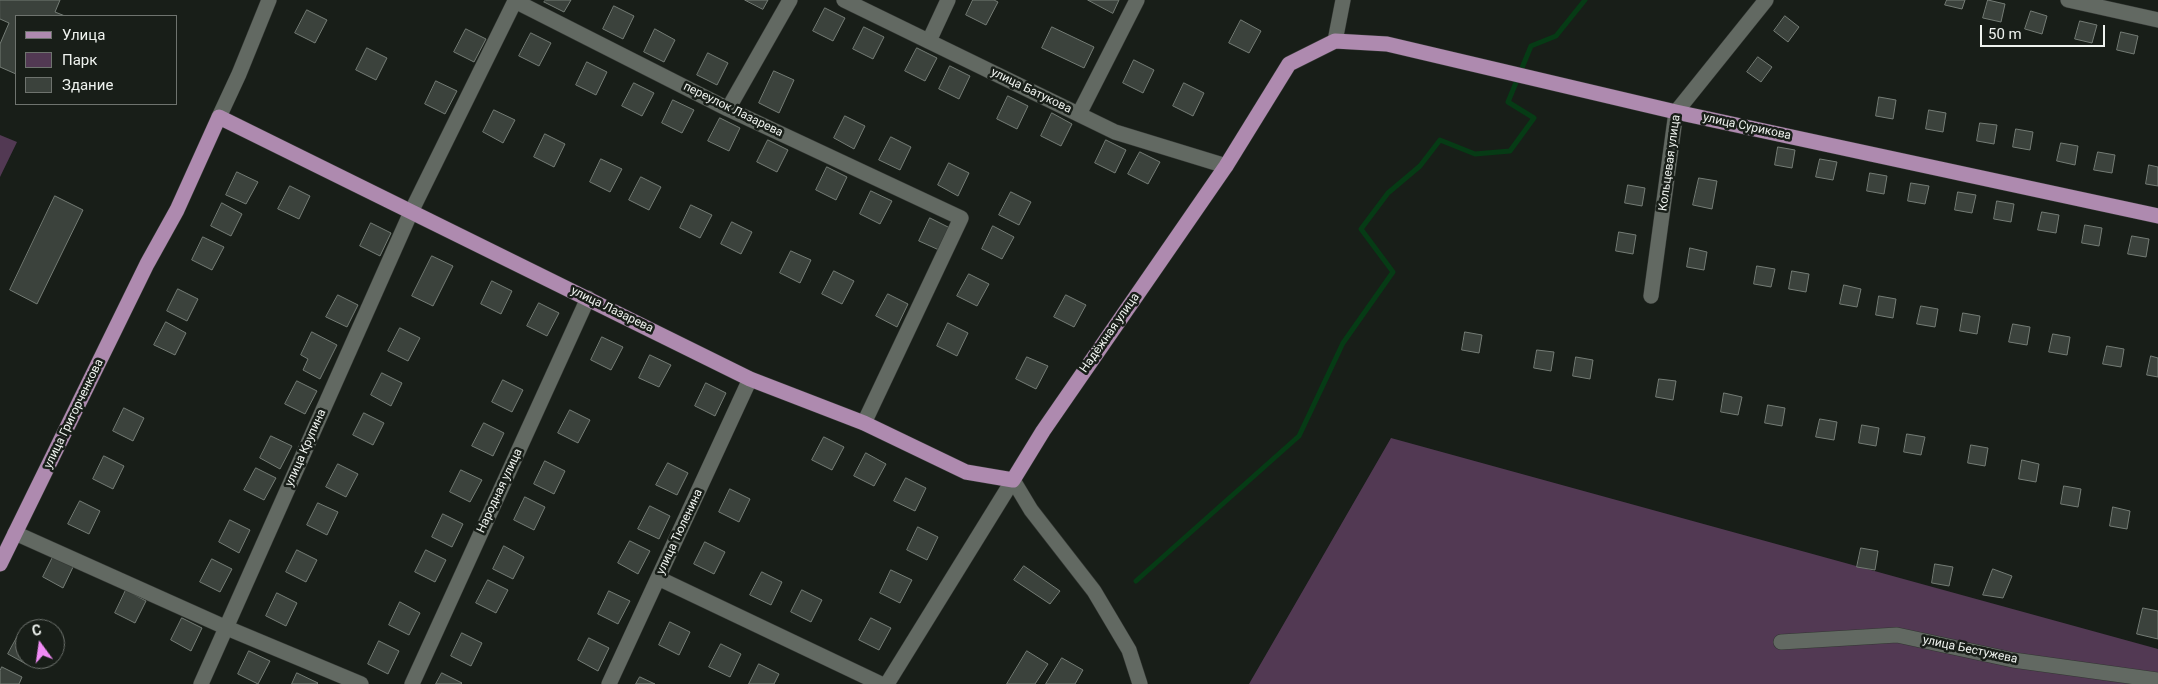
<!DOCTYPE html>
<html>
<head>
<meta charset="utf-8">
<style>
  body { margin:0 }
  #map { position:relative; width:2158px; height:684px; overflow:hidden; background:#181e18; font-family:Roboto,sans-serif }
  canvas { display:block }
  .legend { position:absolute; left:15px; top:15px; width:162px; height:90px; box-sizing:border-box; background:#181e18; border:1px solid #6e736e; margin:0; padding:6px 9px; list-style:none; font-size:15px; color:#eff3ef }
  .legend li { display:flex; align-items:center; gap:10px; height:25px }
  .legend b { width:25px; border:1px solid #6e736e }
  .north { position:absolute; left:15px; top:619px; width:50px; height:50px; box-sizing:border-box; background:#181e18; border:1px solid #6e736e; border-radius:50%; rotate:346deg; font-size:14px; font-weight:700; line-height:20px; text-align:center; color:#eff3ef }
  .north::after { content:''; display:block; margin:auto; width:18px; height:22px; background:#f18bf5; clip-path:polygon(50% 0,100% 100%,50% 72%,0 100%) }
  .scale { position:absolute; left:1980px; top:25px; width:125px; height:22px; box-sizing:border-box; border:2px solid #eff3ef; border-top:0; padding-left:6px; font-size:15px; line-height:18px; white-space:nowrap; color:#eff3ef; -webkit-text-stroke:4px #181e18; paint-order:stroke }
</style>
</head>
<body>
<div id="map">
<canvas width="2158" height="684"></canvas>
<ul class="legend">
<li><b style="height:6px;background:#ae8aaf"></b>Улица</li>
<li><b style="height:14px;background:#523953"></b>Парк</li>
<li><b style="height:14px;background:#3b423c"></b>Здание</li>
</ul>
<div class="north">С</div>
<div class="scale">50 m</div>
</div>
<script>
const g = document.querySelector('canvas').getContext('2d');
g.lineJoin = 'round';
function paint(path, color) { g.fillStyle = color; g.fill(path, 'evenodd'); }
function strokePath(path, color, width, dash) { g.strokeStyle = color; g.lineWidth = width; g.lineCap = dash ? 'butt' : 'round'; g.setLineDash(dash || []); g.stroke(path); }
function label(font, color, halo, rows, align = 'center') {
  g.font = font + ' Roboto,sans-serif'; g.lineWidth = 5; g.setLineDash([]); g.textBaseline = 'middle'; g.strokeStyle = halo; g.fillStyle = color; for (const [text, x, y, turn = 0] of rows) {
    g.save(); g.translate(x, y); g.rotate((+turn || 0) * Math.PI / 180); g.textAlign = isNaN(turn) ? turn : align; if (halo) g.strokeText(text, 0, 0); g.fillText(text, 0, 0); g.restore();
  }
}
const green = new Path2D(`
  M0 135 17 142 0 177Z
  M1391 438 2158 649V684H1249Z`);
const stream = new Path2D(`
  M1136 581 1299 436 1343 343 1393 272 1361 229 1388 193 1420 166 1440 140 1475 154 1510 151 1534 118 1508 102 1531 46 1556 36 1585 0`);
const building = new Path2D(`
  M0 0H60L55 12 65 16H16V74L0 67V44L9 23 0 19Z
  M546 0H571L564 12 544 2Z
  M745 0H768L763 9Z
  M973 0H994L998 2 986 25 966 15Z
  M1088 0H1119L1113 13Z
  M1947 0H1965L1962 9 1945 5Z
  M1988 0 2005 4 2001 22 1983 18Z
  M614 6 634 16 623 39 603 29Z
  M825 8 845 18 833 41 813 31Z
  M307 10 327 20 315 43 295 33Z
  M2031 11 2047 16 2042 34 2025 29Z
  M1785 16 1799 27 1788 42 1774 31Z
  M1241 20 1261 31 1249 53 1229 43Z
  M2080 21 2097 25 2092 43 2075 39Z
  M864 27 884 37 873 59 853 49Z
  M1052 27 1094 47 1084 68 1042 48Z
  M466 29 486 39 474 62 454 52Z
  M655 29 675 40 664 62 644 52Z
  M2121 32 2138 36 2134 54 2117 50Z
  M531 33 551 43 539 66 519 56Z
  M367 48 387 58 376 80 356 70Z
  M917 48 937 58 925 81 905 71Z
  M708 53 728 63 717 85 697 75Z
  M1758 57 1772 67 1761 82 1747 72Z
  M1134 60 1154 70 1143 93 1123 83Z
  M587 62 607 72 596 95 576 85Z
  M950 66 970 76 959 99 939 89Z
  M774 71 794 80 779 113 759 103Z
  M436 81 457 91 445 114 425 104Z
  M634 83 654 93 642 116 622 106Z
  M1184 83 1204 93 1193 116 1173 106Z
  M1008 96 1028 106 1017 129 997 119Z
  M1879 97 1896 100 1893 119 1876 116Z
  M673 100 694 110 682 133 662 123Z
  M494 110 515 120 503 143 483 132Z
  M1929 110 1946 113 1943 132 1926 129Z
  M1052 113 1072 124 1061 146 1041 136Z
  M845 116 865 126 854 149 834 138Z
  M720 118 740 128 729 151 708 141Z
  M1980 123 1997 125 1994 144 1977 141Z
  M2016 129 2033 132 2030 150 2013 147Z
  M545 134 565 144 554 167 534 157Z
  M891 137 911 147 900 170 879 160Z
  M768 140 788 150 777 172 757 162Z
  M1106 140 1126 150 1115 173 1095 163Z
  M2061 143 2078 146 2075 165 2057 161Z
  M1778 147 1795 150 1792 168 1775 165Z
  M1140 152 1160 162 1148 184 1128 174Z
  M2098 152 2115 155 2112 173 2094 170Z
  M601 159 622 169 610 192 590 182Z
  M1820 159 1837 162 1833 180 1816 177Z
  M949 163 969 173 958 196 938 185Z
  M2149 165 2158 167V186L2146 184Z
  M827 167 847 177 836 200 816 190Z
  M237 172 258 182 246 204 226 195Z
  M1870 173 1887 176 1884 194 1867 191Z
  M641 177 661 187 649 210 629 200Z
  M1699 178 1717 181 1712 209 1693 205Z
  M1911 183 1929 186 1925 204 1908 201Z
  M1628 185 1645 188 1642 206 1625 203Z
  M290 186 310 196 299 219 278 209Z
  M871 191 892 201 880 224 860 214Z
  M1011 192 1031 202 1019 225 999 215Z
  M1958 192 1976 195 1972 213 1955 210Z
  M55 196 83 210 37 304 10 290Z
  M1997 201 2014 204 2011 222 1994 219Z
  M222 203 242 214 231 236 211 226Z
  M691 205 712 215 700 238 680 228Z
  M2042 212 2059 215 2056 233 2038 230Z
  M930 218 950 228 939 250 919 241Z
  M732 222 752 232 741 254 721 244Z
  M371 223 391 233 380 256 360 246Z
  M2085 225 2102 228 2099 246 2082 243Z
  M993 226 1014 237 1002 259 982 249Z
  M1619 232 1636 235 1633 254 1616 251Z
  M2132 236 2149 239 2146 257 2128 254Z
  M203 237 224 247 212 270 192 260Z
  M1690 248 1707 252 1704 270 1687 267Z
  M791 251 811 260 800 283 780 273Z
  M432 256 453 266 433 306 412 296Z
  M1757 266 1775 269 1771 287 1754 284Z
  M834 271 854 281 842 304 822 294Z
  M1792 271 1809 274 1806 292 1789 289Z
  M969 274 989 284 977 306 957 296Z
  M492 281 512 291 501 314 481 304Z
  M1844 285 1861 289 1857 307 1840 304Z
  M178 289 198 299 187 321 167 311Z
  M888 294 908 304 897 327 876 316Z
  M338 295 358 305 347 327 326 317Z
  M1066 295 1086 305 1074 327 1054 317Z
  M1879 296 1896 299 1893 318 1876 315Z
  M539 303 559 313 547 336 527 326Z
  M1921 306 1938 309 1935 327 1917 324Z
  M1963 313 1980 316 1977 334 1960 331Z
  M166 322 186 333 175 355 154 345Z
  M948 323 968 333 957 356 937 346Z
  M2013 324 2030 327 2027 345 2009 342Z
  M400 328 420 338 408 361 388 351Z
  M312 332 337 345 320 379 303 370 308 359 301 355Z
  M1465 332 1482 335 1479 353 1462 350Z
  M2053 334 2070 337 2067 355 2049 352Z
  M602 337 623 347 611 370 591 360Z
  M2107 346 2124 349 2121 367 2103 364Z
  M1537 350 1554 352 1551 371 1534 368Z
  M650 355 671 365 659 387 639 378Z
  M2151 356 2158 358V377L2147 375Z
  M1027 357 1048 366 1036 389 1016 379Z
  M1576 357 1593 360 1590 379 1573 376Z
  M382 373 402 383 391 406 371 395Z
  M1659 379 1676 381 1673 400 1656 397Z
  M503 380 523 390 512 412 492 402Z
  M297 381 317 391 305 414 285 404Z
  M706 383 726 393 715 416 695 406Z
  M1724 393 1742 397 1738 415 1721 412Z
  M1768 405 1785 408 1782 426 1765 423Z
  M124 408 144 418 133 441 113 431Z
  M570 410 590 420 578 443 558 433Z
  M364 413 384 423 373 445 353 435Z
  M1820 419 1837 422 1834 440 1816 437Z
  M484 423 504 433 493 456 472 446Z
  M1862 425 1879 428 1876 446 1859 443Z
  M1907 434 1925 437 1921 455 1904 452Z
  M271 436 292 446 280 469 260 458Z
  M824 437 844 447 832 470 812 460Z
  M1971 445 1988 448 1985 466 1968 463Z
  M866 453 886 464 874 486 854 476Z
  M104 456 124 466 113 489 93 479Z
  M2022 460 2039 464 2036 482 2019 479Z
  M545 461 565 471 554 494 534 484Z
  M668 463 688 473 677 495 656 485Z
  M338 464 358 474 346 497 326 487Z
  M256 468 276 478 264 500 244 490Z
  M461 470 482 480 470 502 450 492Z
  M906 478 926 488 915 511 894 501Z
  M2064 486 2081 489 2078 507 2061 504Z
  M730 489 750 499 739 522 719 512Z
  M525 497 545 507 534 530 514 520Z
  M80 501 100 511 89 534 68 524Z
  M318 503 338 512 327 535 307 525Z
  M650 506 670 516 659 539 638 529Z
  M2113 507 2130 511 2127 529 2110 526Z
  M443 514 463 524 452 547 432 537Z
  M230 520 250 530 239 553 219 542Z
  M918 527 938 537 927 560 907 550Z
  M630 541 650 551 638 574 618 563Z
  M705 542 725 552 714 574 694 564Z
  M504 546 524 557 513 579 493 569Z
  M1861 548 1878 551 1875 570 1857 567Z
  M297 550 317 560 306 582 286 572Z
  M426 550 446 560 435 582 415 572Z
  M54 555 74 565 63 588 43 577Z
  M212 559 232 569 220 592 200 582Z
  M1935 564 1953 567 1949 586 1932 583Z
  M1024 566 1060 591 1050 604 1014 580Z
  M1993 569 2012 576 2003 598 1983 595Z
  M891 570 912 580 900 603 880 593Z
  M762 572 782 582 771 605 750 595Z
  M488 580 508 590 496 613 476 603Z
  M126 590 146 601 135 623 115 613Z
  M802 590 822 600 811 622 791 612Z
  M609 591 630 601 618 624 598 614Z
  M277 593 297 603 286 626 266 616Z
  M400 602 420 613 409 635 389 625Z
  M2143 608 2158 611V639L2137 634Z
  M182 618 202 628 191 651 171 640Z
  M871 618 891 628 879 650 859 640Z
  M670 622 690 632 679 655 659 645Z
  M20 632 25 634V659H31L28 665 8 654Z
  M462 633 482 643 471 666 451 656Z
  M589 638 609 648 598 671 578 660Z
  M379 641 399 651 388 674 368 664Z
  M721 644 741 654 730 677 709 667Z
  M249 651 270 661 258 684 238 674Z
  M1027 651 1048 664 1035 684H1007Z
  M1062 658 1083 670 1075 684H1046Z
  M759 664 779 674 774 684H749Z
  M2 667 22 677 19 684H0V671Z
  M297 673 318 683 317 684H292Z
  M442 673 462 683 461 684H436Z
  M640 677 655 684H636Z`);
const minor = new Path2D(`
  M844 0 1115 132 1226 166
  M2068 0 2158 20
  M929 41 948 0
  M1335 41 1343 0
  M728 109 790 0
  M1079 114 1137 0
  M219 117 239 74 269 0
  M1651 296 1676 112 1766 0
  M15 533 227 628 361 684
  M658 578 881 684
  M1781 642 1897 635 2013 660 2158 680
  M201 684 411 212 515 1 728 109 961 218 864 423
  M412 684 588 298
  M609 684 750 379
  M887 684 1013 480 1031 510 1094 591 1129 650 1140 684`);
const major = new Path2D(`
  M0 564 147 264 177 210 219 117 750 379 864 423 966 472 1013 480 1043 431 1226 166 1289 64 1335 41 1387 44 1676 112 2158 216`);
const streetNames = [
  ["улица Батукова",1031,91,26],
  ["переулок Лазарева",733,110,26],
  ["улица Сурикова",1747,127,12],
  ["Кольцевая улица",1670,163,-82],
  ["улица Лазарева",612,310,26],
  ["Надёжная улица",1110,333,-55],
  ["улица Григорченкова",74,414,-64],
  ["улица Крупина",306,448,-66],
  ["Народная улица",500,491,-65],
  ["улица Тюленина",680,532,-65],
  ["улица Бестужева",1970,650,12]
];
paint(green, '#523953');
strokePath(stream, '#063b15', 5);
paint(building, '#3b423c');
strokePath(building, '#747c75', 1);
strokePath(minor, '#333733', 16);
strokePath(major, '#333733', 16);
strokePath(minor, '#626962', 15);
strokePath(major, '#ae8aaf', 15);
label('12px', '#eff3ef', '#181e18', streetNames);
</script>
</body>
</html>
